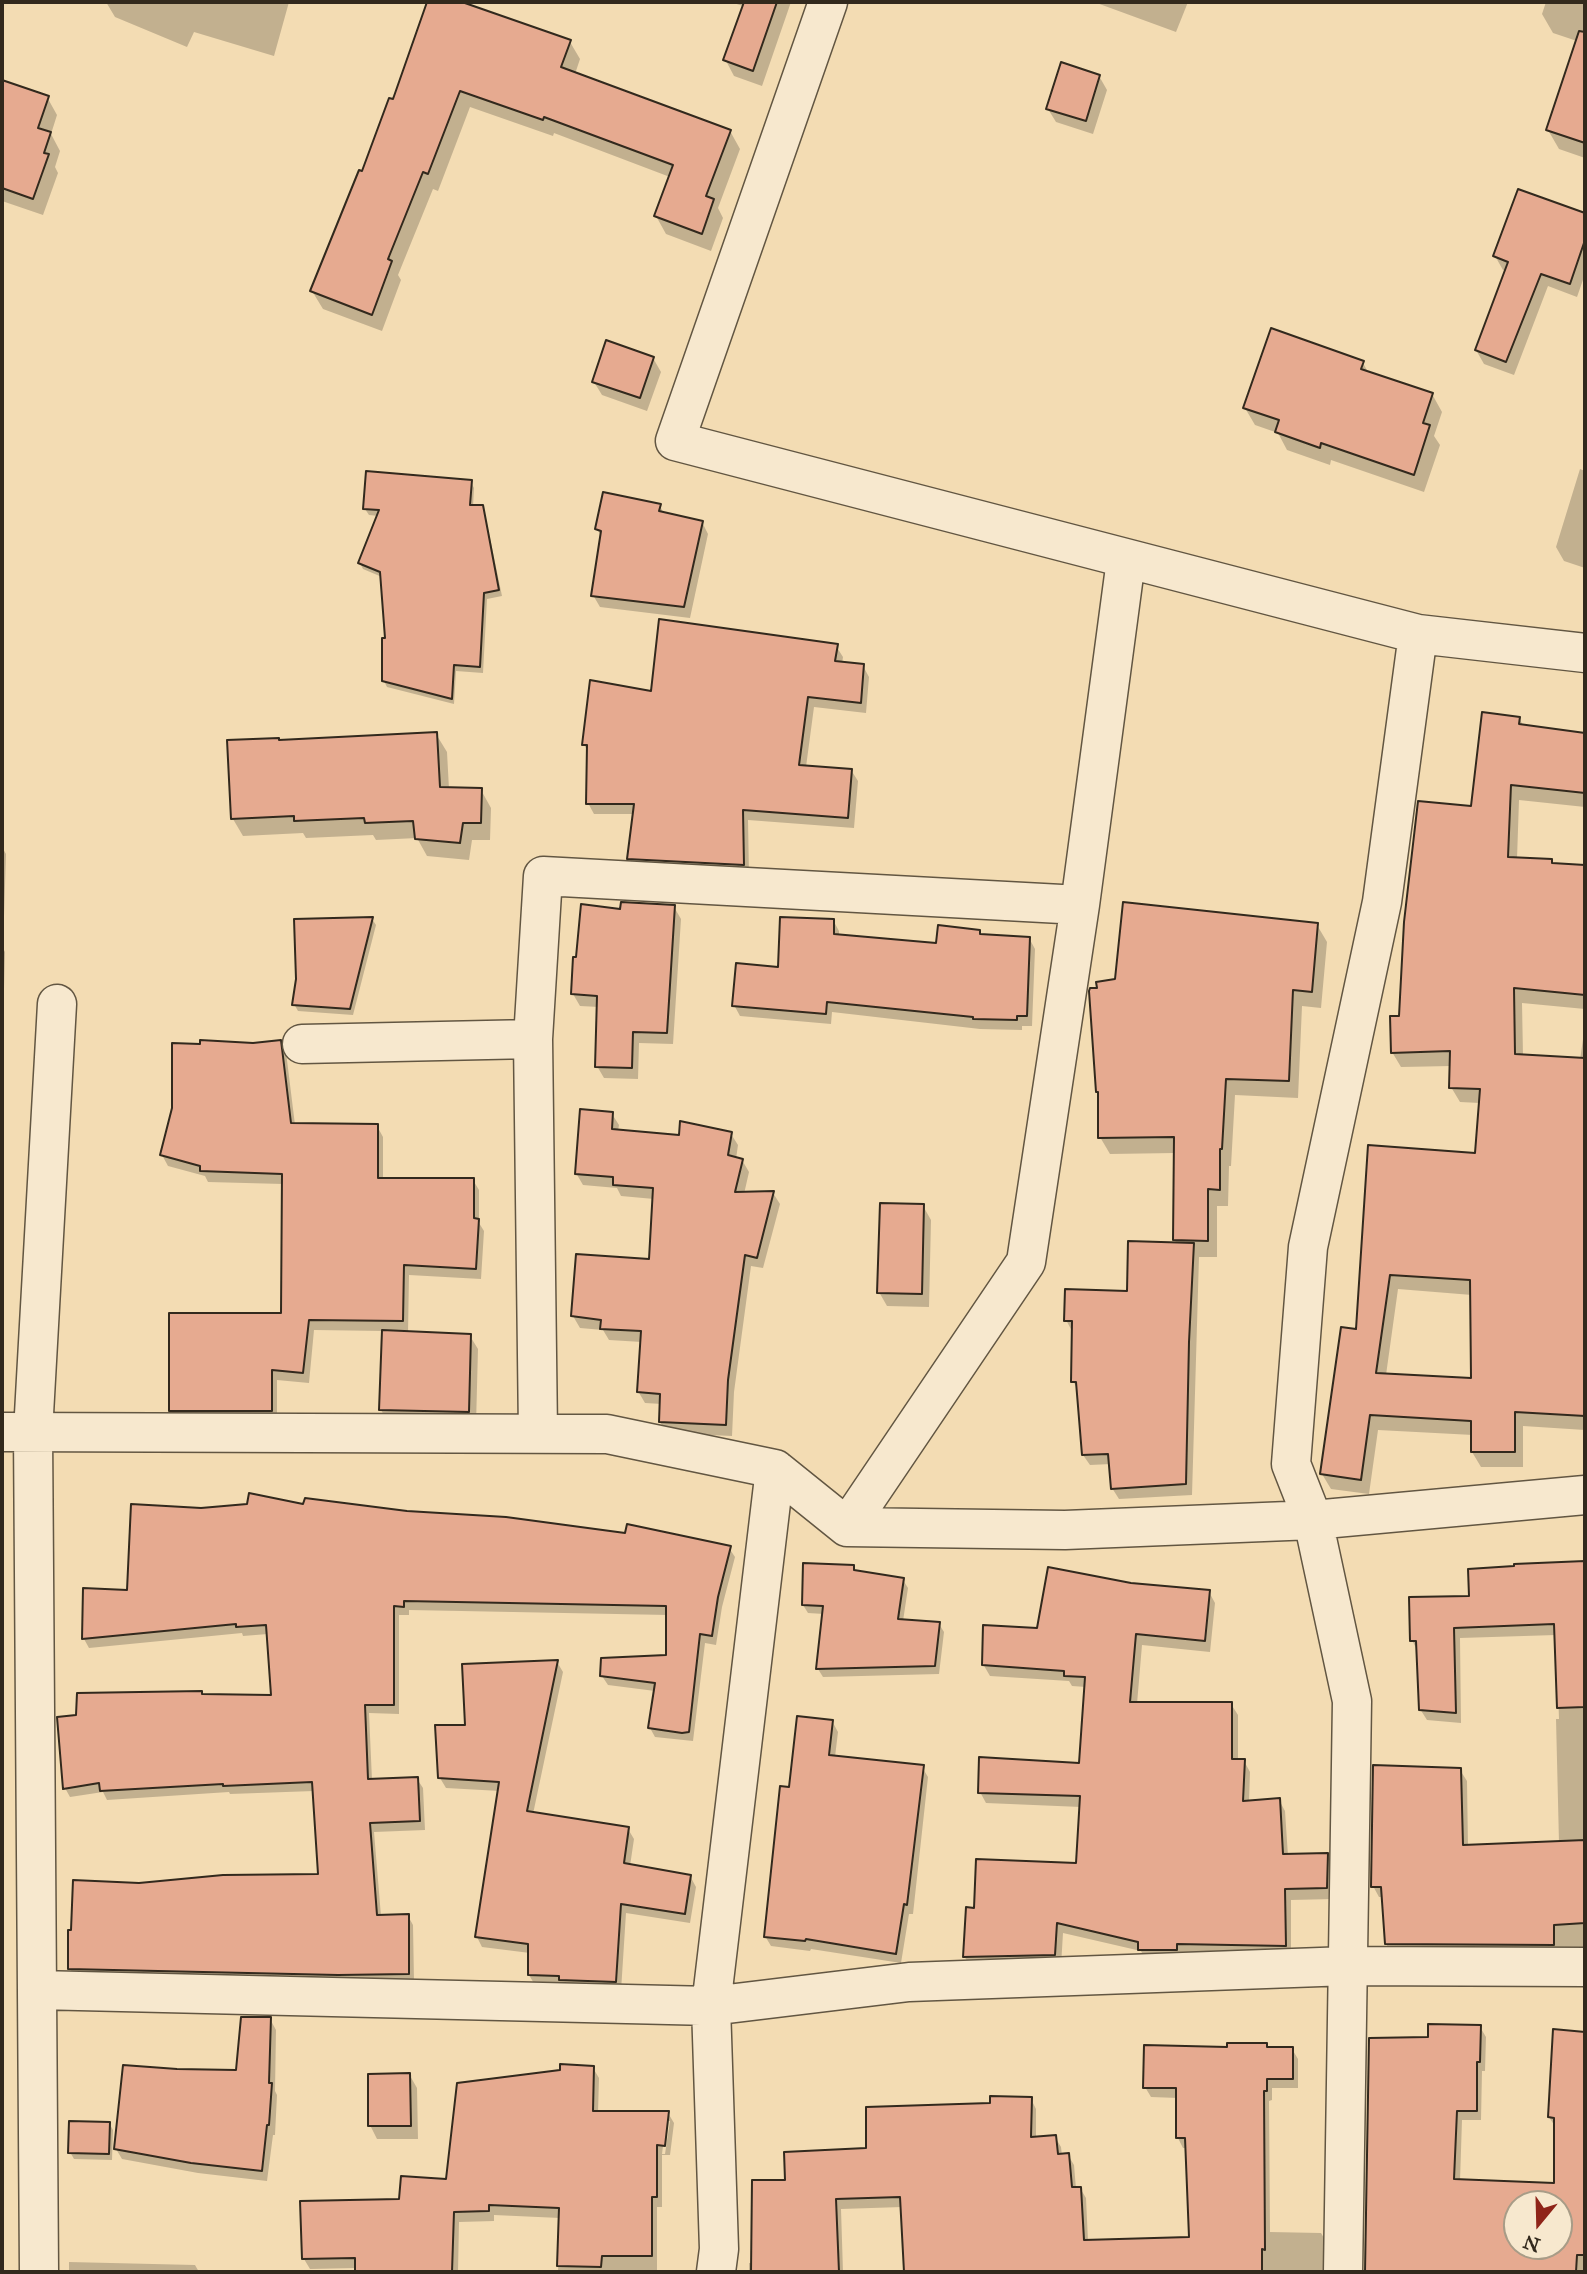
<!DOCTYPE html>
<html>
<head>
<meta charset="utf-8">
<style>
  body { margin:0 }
  #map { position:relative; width:1587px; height:2274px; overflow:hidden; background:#f3dcb3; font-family:"IM FELL Great Primer",serif }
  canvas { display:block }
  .frame { position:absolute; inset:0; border:4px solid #32291d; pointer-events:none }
  .north { position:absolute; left:1503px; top:2190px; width:70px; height:70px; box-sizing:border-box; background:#f7e8ce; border:2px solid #a89c87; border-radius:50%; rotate:199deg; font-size:19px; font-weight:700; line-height:28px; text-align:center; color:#32291d }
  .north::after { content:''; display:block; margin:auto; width:24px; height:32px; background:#8f2418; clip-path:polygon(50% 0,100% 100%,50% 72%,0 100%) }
</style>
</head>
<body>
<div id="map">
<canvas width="1587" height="2274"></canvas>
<div class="frame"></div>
<div class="north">N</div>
</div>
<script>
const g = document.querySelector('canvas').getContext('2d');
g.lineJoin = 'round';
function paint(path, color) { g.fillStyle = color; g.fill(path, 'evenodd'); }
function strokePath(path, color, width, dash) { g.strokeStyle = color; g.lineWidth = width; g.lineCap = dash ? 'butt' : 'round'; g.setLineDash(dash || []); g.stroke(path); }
const shadow = new Path2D(`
  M106 2H289L274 56 194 32 187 47 115 17Z
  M429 2H457L570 42 580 59 575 74 730 131 740 149 718 208 723 218 711 251 666 234 656 216 670 177 554 133 553 136 470 107 438 191 433 189 398 275 401 280 382 331 323 309 312 291 394 102Z
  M730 2H791L762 86 734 76 725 59 743 6Z
  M1094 2H1188L1176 32Z
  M1546 2H1585V158L1559 149 1548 130 1577 41 1553 33 1542 14Z
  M1099 76 1107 90 1093 134 1056 122 1048 109Z
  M2 82 47 97 57 115 51 134 60 151 55 167 58 173 43 215 2 201Z
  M1519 191 1585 215V274L1577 297 1548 286 1514 375 1484 364 1476 350 1507 271 1503 270 1495 256Z
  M653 358 661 372 647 411 602 395 594 382Z
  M1363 363 1369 374 1432 394 1442 412 1434 436 1440 445 1424 492 1331 460 1330 465 1287 450 1278 433 1255 425 1245 408Z
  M1580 469 1585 471V568L1564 561 1556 547Z
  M471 482 474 488 473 507H482L485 514 502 596 487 599 483 673 456 671 454 704 387 687 384 681 387 640 382 577 363 569 360 563 379 516 369 515 365 509Z
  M660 506 664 514 702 522 708 534 690 618 600 607 593 595 602 537 597 529Z
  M836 646 843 657 842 664 863 666 869 677 866 713 814 707 806 767 851 770 858 781 854 828 748 820 749 875 635 869 629 858 635 814H594L588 803 589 753 584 745 652 693Z
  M1519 718 1524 727 1585 735V807L1519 800 1517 859 1551 860 1553 865 1585 867V1009L1522 1003 1523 1056 1580 1060 1585 1025V1430L1523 1426V1467H1481L1472 1452 1473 1435 1378 1430 1369 1494 1331 1489 1322 1474 1358 1331 1370 1147 1477 1154 1480 1103 1460 1102 1451 1087V1066L1401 1067 1392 1052 1401 1018 1473 808ZM1398 1289 1472 1295 1473 1380 1386 1375Z
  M436 734 447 752 449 789 481 790 491 808 490 840H472L469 860 427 856 417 838 376 840 373 835 306 838 303 833 243 836 233 819 279 741Z
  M2 847 6 854 3 948 5 952 4 989H2Z
  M674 907 681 919 673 1044 639 1043 638 1079 604 1078 597 1066 599 1007 580 1006 573 994 622 911Z
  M372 919 376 925 353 1015 298 1011 294 1004Z
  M833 920 839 931V936L938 945 979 932 982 936 1029 938 1035 949 1032 1026H1022V1030L980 1029 832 1012 831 1024 740 1016 734 1005 780 969Z
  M1317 925 1327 942 1321 1008 1302 1006 1298 1098 1235 1095 1231 1166H1229L1228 1206H1217V1257H1199L1192 1495 1119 1499 1112 1488 1111 1464 1090 1465 1083 1455 1078 1390 1073 1381 1072 1331 1066 1320 1128 1293 1177 1244 1174 1239 1175 1153 1110 1154 1100 1137V1096L1097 1092 1099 990 1117 981Z
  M280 1042 286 1052 295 1125 377 1126 383 1137V1179L473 1180 479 1190V1223L484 1231 481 1279 409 1275 408 1333 470 1336 478 1349 476 1425 389 1424 381 1410 384 1331 314 1330 309 1383 277 1380V1421H177L171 1410 283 1315V1184L208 1182 205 1176 168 1166 162 1155 253 1045Z
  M612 1114 619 1125 618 1131 681 1137 731 1134 738 1145 736 1159 742 1160 749 1172 744 1194 773 1193 780 1204 763 1268 751 1266 734 1392 732 1436 667 1433 660 1422 662 1404 645 1403 638 1391 642 1342 609 1340 603 1330 580 1328 573 1316 651 1261 654 1199 621 1196 617 1188 583 1185 576 1173Z
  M923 1206 931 1220 929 1307 887 1306 879 1292Z
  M305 1506 729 1548 735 1557 722 1607 716 1645 705 1643 693 1741 655 1737 650 1728 655 1691 608 1685 602 1676 668 1657V1615L409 1610V1615H399V1714L369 1713 372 1780 417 1779 423 1788 425 1830 374 1832 381 1916H408L413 1925 414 1982 75 1978 70 1968 139 1885 319 1875 314 1791 230 1794 229 1792 107 1800 103 1792 70 1797 65 1788 203 1696 272 1697 268 1634 243 1636 242 1633 89 1648 84 1639 129 1591 201 1509Z
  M1585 1563V1955H1393L1386 1944 1384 1897H1379L1373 1886 1460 1770 1467 1781 1468 1847 1559 1843 1556 1719H1559L1556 1635 1460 1638 1461 1723 1427 1720 1420 1709 1418 1652 1412 1640 1516 1568V1565Z
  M853 1567 856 1572 903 1580 908 1588 903 1621 939 1624 944 1632 939 1674 823 1677 818 1669 824 1614 808 1613 803 1605Z
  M1131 1584 1209 1592 1215 1603 1210 1652 1142 1645 1137 1704H1231L1238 1715V1761H1244L1250 1772 1249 1802 1279 1800 1285 1811 1288 1856 1327 1855 1333 1866V1899L1291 1900V1957L1146 1961 1141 1951 1063 1933 1061 1966 971 1967 964 1956 976 1909 1077 1865 1081 1807 986 1803 980 1792 1081 1765 1086 1687 1072 1686 1069 1681 990 1676 983 1664 1038 1630Z
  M557 1662 563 1672 533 1814 628 1829 634 1839 630 1866 690 1876 696 1887 690 1923 626 1913 621 1991 535 1985 529 1975 530 1953 482 1947 477 1937 500 1791 446 1788 440 1778 467 1727Z
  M832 1721 838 1732 835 1757 922 1767 928 1777 913 1914H909L901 1963 811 1949 810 1951 771 1946 765 1936 790 1789Z
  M270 2019 276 2030 275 2091 277 2095 275 2135H273L267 2181 198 2173 122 2159 116 2149 238 2072Z
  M1480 2027 1486 2037 1485 2071H1482L1481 2120H1462L1460 2181 1556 2185V2128L1549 2117 1554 2031 1585 2033V2272H1367L1370 2040 1430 2039ZM1517 2204H1559V2246H1517Z
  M1266 2045 1268 2049H1292L1298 2059V2088H1272V2100L1269 2101 1270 2232 1321 2233 1327 2243 1326 2272H905L902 2207 841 2209 843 2272H749V2263H753L787 2181 991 2104 1031 2099 1036 2109V2138L1055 2137 1061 2147 1062 2156 1068 2155 1074 2165 1076 2189 1080 2188 1086 2198 1088 2241 1191 2239 1187 2148H1183L1178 2138V2098L1151 2097 1145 2087 1229 2049Z
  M593 2068 599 2078 598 2113H668L674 2123 670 2155H662V2207H657V2272H558L560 2218 494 2215V2221L459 2222 458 2272H357V2268L310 2269 304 2259 400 2200 447 2181ZM666 2121H670L665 2154H662Z
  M409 2074 417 2088 418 2139H377L370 2125Z
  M109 2123 113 2130 112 2160 74 2159 70 2152Z
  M69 2262 195 2265 199 2272H69Z`);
const building = new Path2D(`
  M427 2H462L571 40 561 67 731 130 706 196 714 199 702 234 654 216 673 165 544 117 543 120 460 91 428 174 423 172 388 259 392 261 372 315 310 291 359 170 362 171 389 98 393 99Z
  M744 2H777L753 71 723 60Z
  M1579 31 1585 32V143L1546 130Z
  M1061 62 1100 75 1086 121 1046 109Z
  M2 80 49 96 38 128 51 132 44 153 49 154 33 199 2 188Z
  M1518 189 1585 213V240L1570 284 1541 274 1506 362 1475 350 1508 262 1493 256Z
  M1271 328 1364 361 1361 369 1433 393 1423 423 1430 425 1414 475 1321 443 1320 448 1275 432 1279 420 1243 408Z
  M606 340 654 357 640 398 592 382Z
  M366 471 472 480 470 505H483L499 590 484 593 480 667 454 665 452 699 382 681V638H385L380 572 358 563 379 510 363 509Z
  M603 492 661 504 659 511 703 521 684 607 591 596 601 531 595 529Z
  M659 619 838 644 835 661 864 664 861 703 808 697 799 765 852 769 848 818 743 810 744 865 627 859 634 804H586L587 745H582L590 680 651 691Z
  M1482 712 1520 717 1519 724 1585 733V793L1511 785 1508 857 1552 859V863L1585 865V995L1514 988 1515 1054 1585 1058V1416L1515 1412V1452H1471V1421L1370 1415 1361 1480 1320 1474 1341 1327 1356 1329 1368 1145 1475 1153 1480 1089 1449 1088 1450 1051 1391 1053 1390 1016H1399L1404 922 1418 801 1471 806ZM1390 1275 1470 1280 1471 1378 1376 1373Z
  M437 732 440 787 482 788 481 823H463L460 843 415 839 413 821 365 823 364 818 294 821V816L231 819 227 740 279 738V740Z
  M621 902 675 905 667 1033 633 1032 632 1068 595 1067 597 996 571 994 573 957H576L581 904 620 909Z
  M1123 902 1318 923 1312 992 1293 990 1289 1081 1226 1079 1222 1149H1220V1190L1208 1189V1241L1173 1240 1174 1137 1098 1138V1092H1096L1089 991 1090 988H1097L1096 982 1115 979Z
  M373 917 350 1009 292 1005 296 979 294 919Z
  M780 917 834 919V934L936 943 938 925 980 930V934L1030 937 1027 1016H1017V1020L973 1019V1017L827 1002 826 1014 732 1006 736 963 778 967Z
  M200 1040 253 1043 281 1040 291 1123 378 1124V1178H474V1218L479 1219 476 1269 404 1265 403 1321 309 1320 303 1373 272 1370V1411H169V1313H281L282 1174 200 1171V1166L160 1155 172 1108V1043L200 1044Z
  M580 1109 613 1112 612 1129 679 1135 680 1121 732 1132 728 1155 743 1159 735 1192 774 1191 757 1258 745 1255 728 1380 726 1425 659 1422 660 1394 637 1392 641 1331 600 1329 601 1320 571 1316 576 1254 649 1259 653 1188 613 1185V1177L575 1174Z
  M880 1203 924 1204 922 1294 877 1293Z
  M1128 1241 1194 1243 1189 1342 1186 1484 1111 1489 1108 1454 1082 1455 1076 1382H1071L1072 1321H1064L1065 1289 1127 1291Z
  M382 1330 471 1334 469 1412 379 1410Z
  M249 1493 303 1504 305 1498 407 1511 506 1517 625 1533 627 1524 731 1546 718 1597 712 1636 700 1634 689 1732 682 1733 648 1728 655 1683 600 1676 601 1658 666 1655V1606L404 1601V1607L394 1606V1705H365L368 1779 418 1777 420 1821 370 1823 377 1915 409 1914V1974L338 1975 68 1969V1930H71L73 1880 139 1883 223 1875 318 1874 312 1782 223 1786V1784L100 1791 99 1783 63 1789 57 1717 76 1715 77 1693 202 1691V1694L271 1695 266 1625 236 1627V1624L82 1639 83 1588 127 1590 131 1504 201 1508 247 1504Z
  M1585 1561V1707L1557 1708 1554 1624 1454 1628 1456 1713 1419 1710 1416 1641H1410L1409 1597 1469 1596 1468 1569 1514 1566V1564Z
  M803 1563 854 1565V1570L904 1578 898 1619 940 1622 935 1666 816 1669 823 1606 802 1605Z
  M1048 1567 1131 1583 1210 1590 1205 1641 1136 1634 1130 1702H1232V1759H1245L1243 1801 1280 1798 1283 1854 1328 1853 1327 1888 1285 1889 1286 1946 1177 1944V1950H1138V1942L1057 1923 1055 1955 963 1957 966 1907 974 1908 976 1859 1076 1863 1080 1796 978 1793 979 1757 1079 1763 1085 1677 1064 1676V1671L982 1665 983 1625 1037 1628Z
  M558 1660 527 1811 629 1827 624 1863 691 1875 685 1914 621 1904 616 1982 559 1980V1976L528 1975V1944L475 1937 499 1782 438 1778 435 1725H465L462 1664Z
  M797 1716 833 1720 829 1755 924 1765 907 1905 904 1904 896 1954 806 1939 805 1941 764 1937 780 1786 789 1787Z
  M1373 1765 1461 1768 1463 1845 1585 1840V1923L1554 1925V1945L1385 1944 1381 1887H1371Z
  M241 2017H271L269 2083H272L269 2125H267L262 2171 191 2163 114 2149 123 2065 177 2069 236 2070Z
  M1428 2024 1481 2025 1480 2062H1477V2111H1457L1454 2179 1554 2183V2118L1548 2117 1553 2029 1585 2032V2232L1584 2255H1577L1576 2272H1365L1369 2038 1428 2037ZM1517 2204H1559V2246H1517Z
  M1227 2043H1267V2047H1293V2079H1267V2091H1264L1265 2250 1262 2249V2272H904L900 2197 836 2199 839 2272H751L752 2180H785L784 2152 866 2148V2107L990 2103V2096L1032 2097 1031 2137 1056 2135 1058 2154 1069 2153 1072 2187H1081L1084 2240 1189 2237 1185 2138H1176V2088H1143L1144 2045 1227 2047Z
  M560 2064 594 2066 593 2111H669L665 2146 657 2145V2197H652V2256H602L601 2267 557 2266 559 2208 489 2205V2211L454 2212 452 2272H355V2258L302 2259 300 2201 399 2199 401 2176 446 2179 457 2083 560 2070Z
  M410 2073 411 2126H368V2074Z
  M69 2121 110 2122 109 2154 68 2153Z`);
const street = new Path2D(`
  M828 2 675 441 1418 634 1585 653
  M302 1044 533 1039
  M2 1432 607 1434 775 1469 847 1527 1065 1530 1313 1520 1585 1495
  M538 1433 533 1039 543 876 1080 905
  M847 1527 1026 1262 1080 905 1126 560
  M37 1990 711 2006 909 1982 1348 1966 1585 1967
  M39 2272 33 1432 57 1004
  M716 2272 719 2249 711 2006 775 1469
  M1343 2272 1352 1701 1313 1520 1291 1464 1308 1247 1382 902 1418 634`);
paint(shadow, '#0003');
paint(building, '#e6aa90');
strokePath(building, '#32291d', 2);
strokePath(street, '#625642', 41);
strokePath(street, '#f7e8ce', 38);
</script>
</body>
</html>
